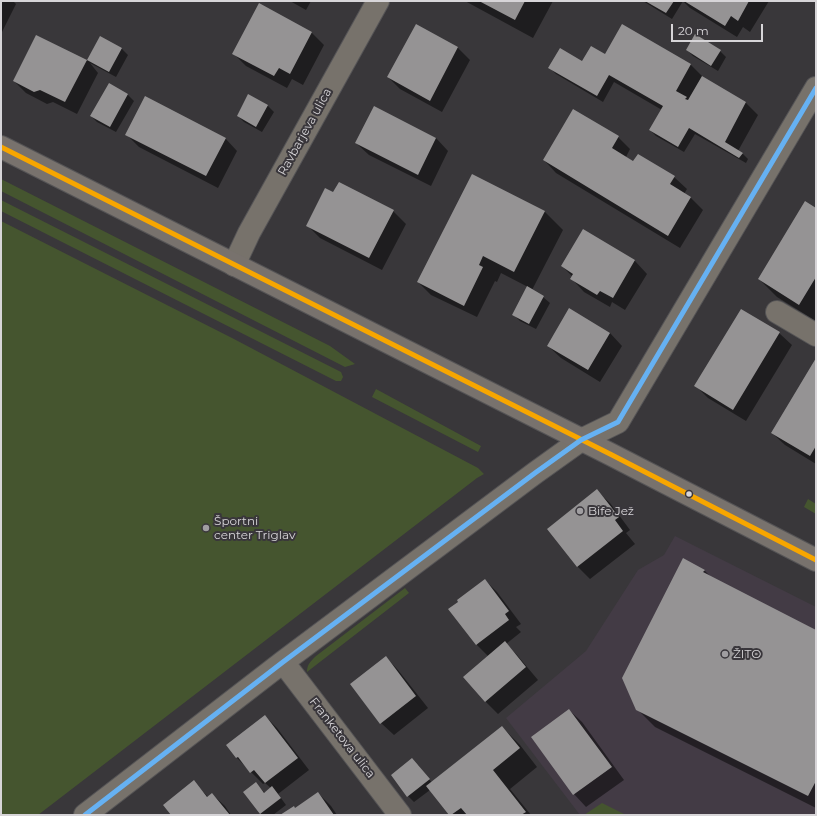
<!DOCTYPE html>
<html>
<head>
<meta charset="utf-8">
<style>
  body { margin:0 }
  #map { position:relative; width:817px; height:816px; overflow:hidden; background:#39373a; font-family:Montserrat,sans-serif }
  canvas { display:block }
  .frame { position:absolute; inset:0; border:2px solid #d7d5d8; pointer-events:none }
  .scale { position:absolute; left:671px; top:24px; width:92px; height:18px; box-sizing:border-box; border:2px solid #d7d5d8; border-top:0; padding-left:5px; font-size:12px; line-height:14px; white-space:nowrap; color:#d7d5d8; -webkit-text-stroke:3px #39363b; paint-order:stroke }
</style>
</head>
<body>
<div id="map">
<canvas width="817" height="816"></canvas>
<div class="frame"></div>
<div class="scale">20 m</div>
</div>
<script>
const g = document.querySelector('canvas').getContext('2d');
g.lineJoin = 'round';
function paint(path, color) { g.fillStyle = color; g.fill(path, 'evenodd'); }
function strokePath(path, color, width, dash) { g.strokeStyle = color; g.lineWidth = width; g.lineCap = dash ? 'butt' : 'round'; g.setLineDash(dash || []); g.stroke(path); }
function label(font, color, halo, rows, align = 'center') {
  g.font = font + ' Montserrat,sans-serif'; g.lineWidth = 4; g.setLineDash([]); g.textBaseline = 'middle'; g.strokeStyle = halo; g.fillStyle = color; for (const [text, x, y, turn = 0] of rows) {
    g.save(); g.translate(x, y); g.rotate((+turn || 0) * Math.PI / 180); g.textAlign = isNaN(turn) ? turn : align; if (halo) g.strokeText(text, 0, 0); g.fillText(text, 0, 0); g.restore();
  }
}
const built = new Path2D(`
  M675 536 816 607V815H580L506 718 586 651 638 570 664 555Z`);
const green = new Path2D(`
  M1 179 330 346 355 364 345 367 1 191Z
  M1 200 341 372 343 377 341 381H336L1 211Z
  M1 221 234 339 478 468 484 474 477 478 38 815H1Z
  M376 389 481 446 478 452 372 397Z
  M808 499 816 504V514L804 507Z
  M405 588 409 593 307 672C307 664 311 661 316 656Z
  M602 803 626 815H584Z`);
const shadow = new Path2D(`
  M1 1H13L16 4 1 34Z
  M290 1H311L306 10Z
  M465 1H553L533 38Z
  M643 1H769L750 32 743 27 737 37 690 8 683 1 672 19Z
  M259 5 312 33 324 45 303 85 292 79 287 88 246 66 233 53Z
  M416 25 458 48 470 60 442 112 400 89 388 77Z
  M622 25 691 65 703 77V78L746 103 758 115 738 151 742 153 748 159 746 163 695 134 684 152 656 136 650 130 662 110 614 82 603 102 556 74 550 68 582 63 605 55Z
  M36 37 87 61 100 37 122 49 128 55 116 77 90 63 98 73 77 114 53 102 47 104 26 93 14 81Z
  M687 50 720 51 726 57 718 71 693 56Z
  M109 84 128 95 134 101 116 132 97 122 91 116Z
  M268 106 274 112 262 132 244 122 238 116Z
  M127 135 225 138 237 151 218 188 139 147Z
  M618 137 630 149 626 157 634 162 674 177 687 189 684 194 691 198 703 210 680 248 556 173 544 160Z
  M436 138 448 151 431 186 369 155 356 143Z
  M334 194 393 211 406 224 382 270 320 238 307 225Z
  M816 209V321L777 297 759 279Z
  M545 212 563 230 532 290 543 297 550 303 536 329 520 321 514 315 528 287 501 273 497 282 495 281 477 317 431 295 418 282Z
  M583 230 635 261 647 274 625 310 612 302 610 307 584 292 572 279 573 277 562 266Z
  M741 310 779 333 792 345 746 421 708 398 696 386Z
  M610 333 622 346 600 382 561 358 548 346Z
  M816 360V464L785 445 772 433Z
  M597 491 610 503 630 530 626 533 635 544 590 579 577 566Z
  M683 559 705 571 712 578 816 631V808L655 727 637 709Z
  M485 580 497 592 521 624 516 627 521 632 506 644 517 655 538 680 498 714 486 702 465 677 489 657 477 645Z
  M386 657 398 670 428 708 394 735 381 723 351 684Z
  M569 710 582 722 624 780 586 807 574 794 532 738Z
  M265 716 277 728 309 770 278 794 286 805 273 815H262L244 793 256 784 265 793 271 788 265 783 263 784 236 757Z
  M502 727 520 745 537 767 510 789 531 815H450L430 790 414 802 408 796 392 775 418 765 432 783Z
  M194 782 208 797 212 794 225 806 231 815H172Z
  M318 793 331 806 337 815H282L295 809Z`);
const building = new Path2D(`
  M479 1H525L515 20Z
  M645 1H674L666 13Z
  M684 1H749L738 21 731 16 725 26Z
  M259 3 312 32 290 74 279 68 274 76 232 54Z
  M416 24 458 47 430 101 387 77Z
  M622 24 691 64 676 91 687 97 685 99 688 100 702 76 746 102 725 142 743 153 739 158 689 128 678 147 649 130 663 106 609 75 597 96 548 68 560 48 582 61 591 46 605 54Z
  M695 34 721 50 711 66 686 50Z
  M36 35 87 60 65 102 40 90 34 92 13 81Z
  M100 36 122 48 109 72 87 60Z
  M109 83 128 94 110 127 90 116Z
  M248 94 268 105 256 127 237 116Z
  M145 96 226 138 206 176 125 135Z
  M374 106 436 138 418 175 355 143Z
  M573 109 619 136 612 148 633 161 638 154 675 176 670 184 691 197 668 236 543 160Z
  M472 174 545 211 514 272 483 256 479 265 483 267 464 306 417 282Z
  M339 182 394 210 369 258 306 226 325 188 333 192Z
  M805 201 816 208V277L799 305 758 279Z
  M583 229 635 260 613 298 600 291 597 295 570 279 573 274 561 266Z
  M527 286 544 296 529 324 512 315Z
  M569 308 610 333 588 370 547 346Z
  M741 309 780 332 733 410 694 386Z
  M816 358V446L810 456 771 433Z
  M597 489 619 517 615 520 623 531 577 567 547 529Z
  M683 558 705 570 703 572 816 630V781L808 796 636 710 622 678Z
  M485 579 509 611 505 614 509 620 476 645 448 609 458 602 457 600Z
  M505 641 526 667 485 702 463 677Z
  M386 656 416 696 380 724 350 684Z
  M569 709 612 767 573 795 531 737Z
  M265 715 298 758 265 783 254 770 250 773 238 757 236 758 226 745Z
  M502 726 520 748 493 770 526 812 521 815H467L461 808 451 815H449L426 786Z
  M412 758 430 779 407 797 391 775Z
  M194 780 207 797 212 793 230 815H171L163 805Z
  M256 782 264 793 272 786 281 798 260 814 243 792Z
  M318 792 334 815H280L294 806 295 808Z`);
const minor = new Path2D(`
  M234 265 249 233 378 1
  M777 312 816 335
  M283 662 400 815
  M85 815 283 662 535 473 581 440 618 422 816 88`);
const major = new Path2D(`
  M1 147 612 455 816 560`);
const bus1 = new Path2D(`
  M1 147 612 455 816 560`);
const bus2 = new Path2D(`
  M85 815 283 662 535 473 581 440 618 422 816 88`);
const markers = [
  [689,494,3.5,"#d7d5d8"],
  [580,511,4,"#a09ea1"],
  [206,528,4,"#a09ea1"],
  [725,654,4,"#a09ea1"]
];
const streetNames = [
  ["Ravbarjeva ulica",305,132,-61],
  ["Franketova ulica",342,738,52]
];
const poiNames = [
  ["Bife Jež",588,511],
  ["Športni",214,521],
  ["center Triglav",214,535],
  ["ŽITO",733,654]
];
paint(built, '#433b45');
paint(green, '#45552f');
paint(shadow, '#0007');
paint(building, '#959394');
strokePath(minor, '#555456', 24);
strokePath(major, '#555456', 24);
strokePath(minor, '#77726b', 22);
strokePath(major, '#78726d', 22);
strokePath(bus1, '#f7a600', 5);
strokePath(bus2, '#66b1f2', 5);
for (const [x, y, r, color] of markers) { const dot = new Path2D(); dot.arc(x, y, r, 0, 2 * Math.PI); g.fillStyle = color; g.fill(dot); strokePath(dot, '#39363b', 1.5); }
label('12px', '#d7d5d8', '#39363b', streetNames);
label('12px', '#d7d5d8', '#39363b', poiNames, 'left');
</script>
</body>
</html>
